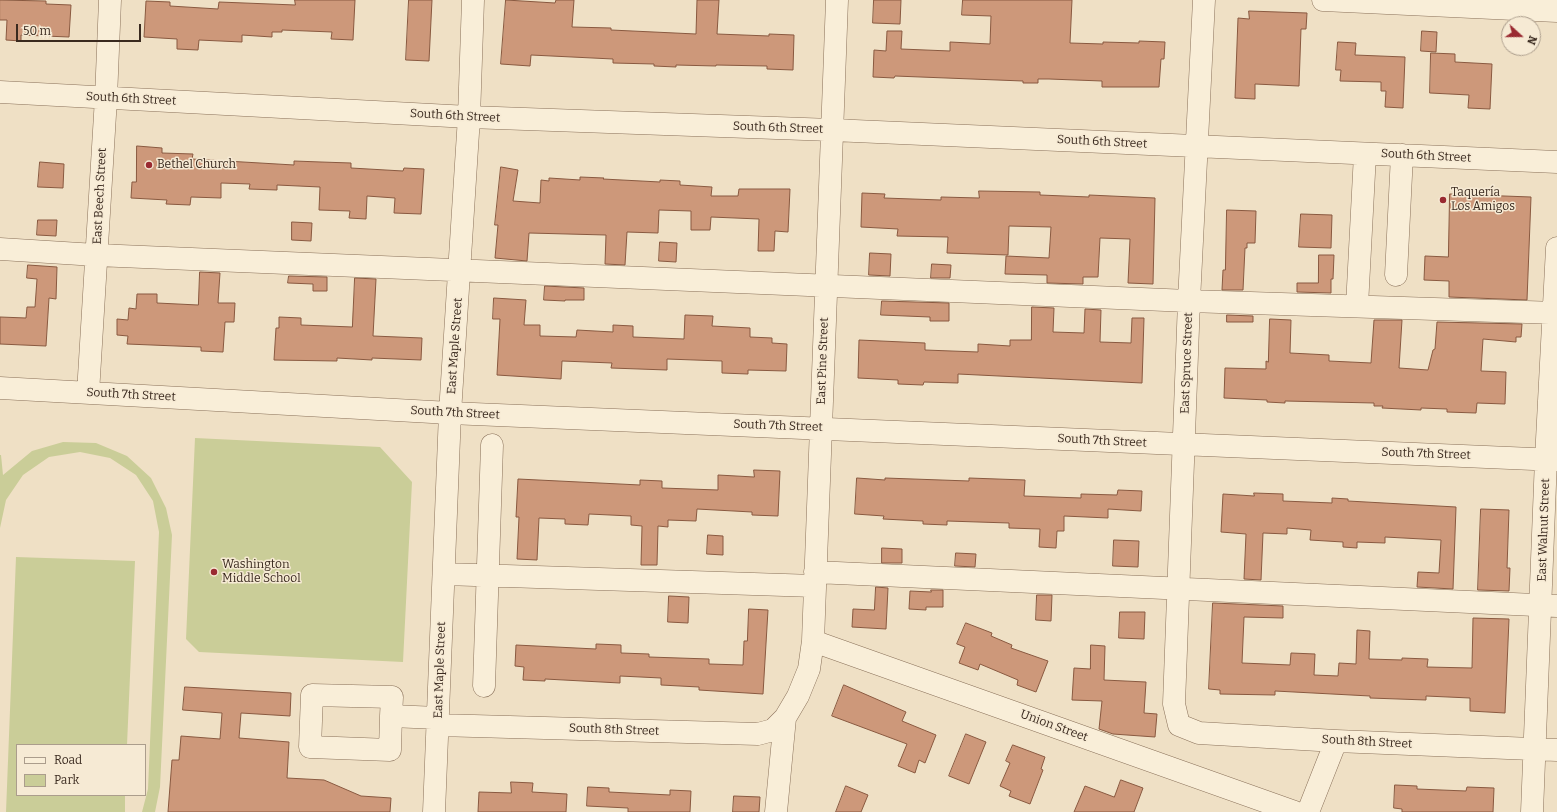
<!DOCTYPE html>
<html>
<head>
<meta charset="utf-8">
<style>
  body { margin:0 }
  #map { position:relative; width:1557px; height:812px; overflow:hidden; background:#efe0c5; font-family:Bitter,serif }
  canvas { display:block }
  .legend { position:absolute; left:16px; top:744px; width:130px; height:52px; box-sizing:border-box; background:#f6ead4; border:1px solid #ab9d8c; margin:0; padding:5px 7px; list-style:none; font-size:12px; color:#3a2a1f }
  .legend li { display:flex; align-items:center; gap:8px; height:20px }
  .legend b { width:20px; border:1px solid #ab9d8c }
  .north { position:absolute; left:1501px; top:16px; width:40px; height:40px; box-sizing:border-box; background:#f6ead4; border:1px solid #ab9d8c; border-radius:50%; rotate:111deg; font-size:11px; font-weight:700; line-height:16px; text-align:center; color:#3a2a1f }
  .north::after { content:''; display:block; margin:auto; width:14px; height:18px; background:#9a2a31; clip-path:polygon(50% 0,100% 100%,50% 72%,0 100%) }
  .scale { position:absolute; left:16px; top:24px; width:125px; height:18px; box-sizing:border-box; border:2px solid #3a2a1f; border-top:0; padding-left:5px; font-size:12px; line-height:14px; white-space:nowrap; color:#3a2a1f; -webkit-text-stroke:3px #f6ead4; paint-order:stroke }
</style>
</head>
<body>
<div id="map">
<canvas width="1557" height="812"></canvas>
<ul class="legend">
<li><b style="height:5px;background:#f9eed8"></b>Road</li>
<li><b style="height:11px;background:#cacd98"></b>Park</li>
</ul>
<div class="north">N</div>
<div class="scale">50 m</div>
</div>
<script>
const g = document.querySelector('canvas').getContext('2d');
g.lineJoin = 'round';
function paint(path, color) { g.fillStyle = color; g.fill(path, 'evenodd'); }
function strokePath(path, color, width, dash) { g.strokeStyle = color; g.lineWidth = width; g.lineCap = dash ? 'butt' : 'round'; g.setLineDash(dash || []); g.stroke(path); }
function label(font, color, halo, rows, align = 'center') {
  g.font = font + ' Bitter,serif'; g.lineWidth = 3; g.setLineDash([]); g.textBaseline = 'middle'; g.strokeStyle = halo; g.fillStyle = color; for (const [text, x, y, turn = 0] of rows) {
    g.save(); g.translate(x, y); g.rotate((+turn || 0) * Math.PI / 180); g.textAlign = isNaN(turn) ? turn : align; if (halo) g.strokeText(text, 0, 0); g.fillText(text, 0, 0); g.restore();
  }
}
const green = new Path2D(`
  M195 438 380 447 412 482 403 662 199 652 186 639Z
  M63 442 96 443 127 456 151 478 166 508 172 535 160 787 155 812H142L148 789 159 532 153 501 136 475 110 458 80 452 49 457 23 475 6 500 0 528V455H1L3 475 32 451Z
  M16 557 135 561 127 745H17V795H125V812H6Z`);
const building = new Path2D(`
  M0 0 46 1V4L71 5 69 37 21 35V41L6 40 7 20H0Z
  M295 0H355L353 40 331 39 332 32 282 30V32H272V37L242 35V42L199 40 198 50 177 49V39L144 37 146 1 170 2V6L218 9 219 2 295 5Z
  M409 0H432L429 61 406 60Z
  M506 0 555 3 556 0H574L572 27 611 28V30L696 34 697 0H719L717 34 769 36V34L794 35 793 70 767 69V66L716 65V66L676 65V67L654 66V64L613 63V59L531 55 530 66 501 64Z
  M874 0H901L900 24 873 23Z
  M963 0H1072L1070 43 1103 44V42L1139 43V41L1165 42 1164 59H1161L1159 87H1102V81L1049 79H1038V83H1023V81L895 76 894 78 873 77 874 50 886 51 887 31H902L901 49 950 51V42L990 44 991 16 962 15Z
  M1249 11 1307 13 1306 29H1301L1299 86 1255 84V99L1235 98 1238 18 1249 19Z
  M1422 31 1437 32 1436 52 1421 51Z
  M1338 42 1356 43 1355 55 1405 57 1403 108 1385 107 1386 91H1381V82L1340 81 1341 70H1336Z
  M1431 53 1455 54V62L1492 64 1490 109 1468 108 1469 95 1430 93Z
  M137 146 162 148V153L193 154 192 159 294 165V161L321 162 351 163V168L403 171 404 168 424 169 421 214 394 213 395 198 367 196 366 219 349 218 350 211 319 210 320 187 277 185V190L249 189 250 184 221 183V198L191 197 190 205 166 204 167 200 131 198 132 182H136Z
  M40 162 64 164 63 188 38 187Z
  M501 167 518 170 513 201 540 203 541 180 549 181V178L580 180V177L604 178 603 179 660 182V180L680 181V185L712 187 711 196H738L739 189H790L788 232 775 231 774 251H758L759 219 711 217 710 230H691V211L659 210 658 233 627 232 625 265 605 264 606 235 529 233 527 261 495 258 498 225H495Z
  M979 191 1040 192V195L1089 197V195L1155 198 1153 284 1128 283 1130 239 1100 238 1098 277H1083V284L1047 283V275L1005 274 1006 256 1049 258 1051 227 1009 226 1008 255 947 253 948 237 897 236 898 229 861 227 862 193 885 194 884 198 941 200V197L979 198Z
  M1450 194 1531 197 1527 300 1449 297V281L1424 280 1425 256 1448 257Z
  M1227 210 1256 211 1255 243H1247V248H1245L1243 290H1222L1223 270H1225Z
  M1301 214 1332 215 1331 248 1299 247Z
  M38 220H57L56 236 37 235Z
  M292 222 312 223 311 241 292 240Z
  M660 242 677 243 676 262 659 261Z
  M870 253 891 254 890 276 869 275Z
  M1319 255H1334L1333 279H1331V293L1297 292V283H1318Z
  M932 264 951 265 950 278H931Z
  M28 265 57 267 56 299 49 298 46 346 0 344V317L26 318 27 307H35L37 279 27 278Z
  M200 272 220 273 218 303H235L234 322H225L223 352 201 351V347L127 344 128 336 117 335V319L128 320 129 308 136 309 137 294H157V303L198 305Z
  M289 276 327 277V291H313V284L288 283Z
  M355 278 376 279 373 336 422 338 421 360 372 358V360L337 358V361L274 360 276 328H279V317L301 318V325L352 327Z
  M545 286 584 288V300H565V301L544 300Z
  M494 298 526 300 524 325H540V336L576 337 577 330 613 332V325L633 326V337L684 339 685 315 713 316 712 326 750 328V337L772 338V343L787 344 786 371 748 370V374L722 373V361L667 359V370L611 368 612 363 562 361 561 379 497 375 500 319H493Z
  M882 301 949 303V321H930V317L881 315Z
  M1032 307 1054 308 1053 332 1084 333 1085 309 1101 310 1100 342 1131 343 1132 318H1144L1142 383 958 374V383L924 382 923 385 898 384V380L858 378 859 340 925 343V350L978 352V344L1010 346V340H1031Z
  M1227 315 1253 316V322H1227Z
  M1270 319 1291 320 1290 353 1329 355V361L1371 363 1374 320H1402L1399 368 1428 370 1433 350 1435 349 1437 322 1522 324 1521 337H1516V342L1483 339 1481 371 1506 372 1505 404 1477 403 1476 413 1447 412V409L1421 408V410L1382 408 1383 406H1374V403L1285 401V403L1267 402V400L1224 398 1225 368 1266 369V361L1268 362Z
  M754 470 780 471 778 516 752 515V512L697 509 696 521 668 520V527L658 526 657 565H641L642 526 631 525V516L589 514 588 525 565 524V519L539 518 537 560 517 559 519 517H516L518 479 640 485V480L662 481V488L718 490V475L754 477Z
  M857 478 885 480V478L969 481V478L1025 480 1024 496 1081 498V494L1117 495 1118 490 1142 491 1141 511 1108 509V518L1064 516V531H1057L1056 548 1039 547 1040 529 1009 528V523L947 521V525L923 524V521L883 519 884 516 855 514Z
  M1254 493 1283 494V501L1332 503V498L1348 499V501L1456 507 1453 589 1417 587 1418 572 1439 573 1441 540 1385 537V543L1357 542V548L1343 547V542L1310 540 1311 530 1287 528V534L1263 533 1261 580 1244 579 1246 534 1221 532 1223 494 1254 496Z
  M1481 509 1509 510 1507 568H1510L1509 591 1478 590Z
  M708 535 723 536V555L707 554Z
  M1114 540 1139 541 1138 567 1113 566Z
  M882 548 902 549V563H882Z
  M956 553 976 554 975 567 955 566Z
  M876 587 888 588 886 629 852 627 853 609 874 610Z
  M931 590H943V607H926V610L909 609 910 591 931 592Z
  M1037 595H1052L1051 621 1036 620Z
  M669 596 689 597 688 623 668 622Z
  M1213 603 1283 606V618L1244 617 1242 663 1290 665 1291 653 1315 654 1314 675 1338 676 1339 663 1356 664 1357 630 1370 631 1369 659 1402 660V658L1428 659 1427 667 1472 668 1473 618 1509 619 1505 713 1470 711V698L1426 696V700L1370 698V696L1275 691V695L1220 694V690L1209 689Z
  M749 609 768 610 763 694 699 690V687L661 685V678L620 676V683L545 679V681L523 680 524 667 515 666 516 645 596 649V644L621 645V653L649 654V657L709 659V664L743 665 744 641H747Z
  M1120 612H1145L1144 639 1119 638Z
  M966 623 992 633 991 636 1012 645 1011 648 1048 661 1036 692 1017 685 1018 680 980 664 978 670 959 663 965 647 957 644Z
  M1091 645 1105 646 1104 680 1146 682 1144 713 1157 714 1155 737 1113 734 1099 729 1102 701 1072 700 1074 668 1090 669Z
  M844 685 906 712 902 721 936 735 925 763 919 760 915 773 898 766 907 744 832 716Z
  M185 687 291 693 290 716 241 713 239 738 289 742 287 778 324 780 361 796 391 798 390 812H168L172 760H179L181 736 220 739 222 713 183 710Z
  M966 734 986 742 969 784 949 776Z
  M1013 745 1045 757 1041 769 1043 770 1030 804 1009 796 1011 791 1000 786 1010 763 1006 761Z
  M1121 780 1143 788 1134 812H1074L1085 786 1114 797Z
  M511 782 533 783 532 792 567 794 566 812H478L479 792 511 793Z
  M1395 785 1417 786V789L1466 791 1467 787 1494 788 1493 812H1402V809L1394 808Z
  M846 786 868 795 861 812H836Z
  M588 787 609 788V792L670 795V790L691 791 690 812H628V808L587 806Z
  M734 796 760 797 759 812H733Z`);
const minor = new Path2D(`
  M1204 0 1189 301 1174 704 1179 725 1199 733 1336 741 1557 750
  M1323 0 1557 11
  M0 92 469 117 832 130 1557 162
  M0 249 96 255 1189 301 1557 313
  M1396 275 1402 155
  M1357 306 1365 154
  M0 388 450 413 1557 460
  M88 393 106 98 110 0
  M815 572 1557 606
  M444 574 815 586
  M813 641 1295 812
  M484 686 492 445
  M391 716 390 750 310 747 312 695 392 697 391 716 438 718
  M438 725 758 734 773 730 785 718
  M434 812 450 413 469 117 473 0
  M776 812 785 718 798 696 809 669 813 641 837 0
  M1308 812 1336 741
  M1532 812 1546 459 1557 248`);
const markers = [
  [149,165,4,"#9a2a31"],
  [1443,200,4,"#9a2a31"],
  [214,572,4,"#9a2a31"]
];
const streetNames = [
  ["South 6th Street",131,99,3],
  ["South 6th Street",455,116,3],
  ["South 6th Street",778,128,2],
  ["South 6th Street",1102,142,3],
  ["South 6th Street",1426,156,3],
  ["East Beech Street",100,196,-87],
  ["East Maple Street",455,346,-86],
  ["East Pine Street",823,361,-88],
  ["East Spruce Street",1187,363,-88],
  ["South 7th Street",131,395,3],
  ["South 7th Street",455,413,3],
  ["South 7th Street",778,426,2],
  ["South 7th Street",1102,441,3],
  ["South 7th Street",1426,454,2],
  ["East Walnut Street",1544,530,-88],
  ["East Maple Street",440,670,-88],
  ["Union Street",1054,726,20],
  ["South 8th Street",614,730,2],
  ["South 8th Street",1367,742,3]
];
const poiNames = [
  ["Bethel Church",157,165],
  ["Taquería",1451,193],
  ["Los Amigos",1451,207],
  ["Washington",222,565],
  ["Middle School",222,579]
];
paint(green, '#cacd98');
paint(building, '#cd987a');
strokePath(building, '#895940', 1);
strokePath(minor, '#8a715a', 23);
strokePath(minor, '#f9eed8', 22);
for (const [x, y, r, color] of markers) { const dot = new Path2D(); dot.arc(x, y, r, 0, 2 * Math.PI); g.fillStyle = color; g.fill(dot); strokePath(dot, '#f6ead4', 1.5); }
label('12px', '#3a2a1f', '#f6ead4', streetNames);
label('12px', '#3a2a1f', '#f6ead4', poiNames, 'left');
</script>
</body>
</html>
